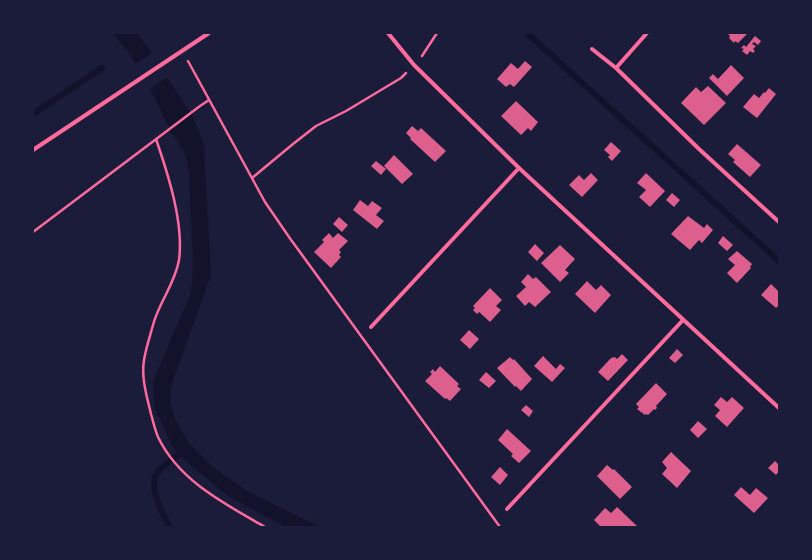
<!DOCTYPE html>
<html>
<head>
<meta charset="utf-8">
<style>
  body { margin:0 }
  #map { position:relative; width:812px; height:560px; overflow:hidden; background:#1b1b3a; font-family:Jost,sans-serif }
  canvas { display:block }
  .frame { position:absolute; inset:0; border:34px solid #1b1b3a; pointer-events:none }
</style>
</head>
<body>
<div id="map">
<canvas width="812" height="560"></canvas>
<div class="frame"></div>
</div>
<script>
const g = document.querySelector('canvas').getContext('2d');
g.lineJoin = 'round';
function paint(path, color) { g.fillStyle = color; g.fill(path, 'evenodd'); }
function strokePath(path, color, width, dash) { g.strokeStyle = color; g.lineWidth = width; g.lineCap = dash ? 'butt' : 'round'; g.setLineDash(dash || []); g.stroke(path); }
const water = new Path2D(`
  M112 33H137L152 53 193 117 204 145 211 275 172 383 170 403 176 421 189 443 214 468 247 491 320 527H286L228 496 189 464 173 448 154 406 153 381 191 293 193 268 189 171 184 151 171 132 150 89 127 50Z`);
const pier = new Path2D(`
  M154 52 169 76 148 90 133 65Z`);
const stream = new Path2D(`
  M527 33 779 261
  M33 114 102 68
  M169 527C163 515 150 490 155 477 158 468 177 456 185 450`);
const building = new Path2D(`
  M727 33H745L747 34 738 43 735 41 734 43 729 38 730 36Z
  M755 36 761 41 758 45 754 42 752 44 756 46 753 49 755 51 753 53 750 51 747 55 742 51 744 49 741 48 744 45 746 47Z
  M525 61 532 67 514 87 510 84 506 87 497 79 511 63 518 69Z
  M731 65 744 78 727 96 709 78 713 74 718 79Z
  M708 86 726 103 704 125 681 103 696 87 701 92Z
  M769 88 776 94 757 118 743 107 754 94 759 98 764 92 765 93Z
  M516 101 538 122 531 131 528 128 521 135 501 116Z
  M412 126 418 131 421 128 446 151 435 162 410 139 411 138 406 133Z
  M611 142 621 151 612 161 608 157 610 155 604 150Z
  M737 144 761 165 750 177 733 162 735 160 728 154Z
  M394 155 413 174 402 184 384 166Z
  M376 161 386 169 381 175 371 166Z
  M591 173 598 180 582 197 569 185 579 175 584 180Z
  M646 173 665 191 650 207 639 197 646 190 637 183Z
  M672 193 680 200 674 207 666 200Z
  M360 200 368 206 372 201 382 208 376 215 384 221 377 229 353 210Z
  M688 216 704 228 707 224 713 230 702 243 699 240 690 250 671 234Z
  M339 217 348 225 342 232 333 224Z
  M329 233 333 238 338 233 348 241 339 250 341 252 339 255 341 257 331 268 314 252 324 242 322 240Z
  M723 236 733 245 727 251 718 243Z
  M535 244 544 253 537 261 528 252Z
  M560 245 575 259 565 270 569 273 560 282 541 263Z
  M737 251 752 264 750 267 751 268 737 283 727 273 735 265 728 259Z
  M528 274 533 279 536 277 551 292 535 307 529 302 525 306 516 296 526 287 521 282Z
  M587 281 596 290 601 285 611 295 595 313 575 294Z
  M771 284 779 292V305L776 308 761 295Z
  M490 288 502 300 496 306 501 310 490 322 479 312 477 314 473 310 475 308 473 306Z
  M469 330 479 339 470 349 460 340Z
  M677 349 683 355 675 363 669 358Z
  M622 354 628 360 608 381 598 372 611 358 615 357 617 359Z
  M543 356 556 369 560 364 565 368 552 382 534 366Z
  M510 357 513 360 514 359 532 379 521 391 516 386 515 387 497 368Z
  M440 366 459 384 457 386 461 389 450 401 446 398 445 399 425 381 432 374 430 372 433 369 435 372Z
  M486 372 496 381 489 388 479 380Z
  M656 383 667 394 656 406 657 408 655 410 654 409 648 415 646 414 645 415 637 409 639 407 636 404Z
  M721 397 727 402 732 397 744 408 727 427 715 416 720 410 714 405Z
  M526 405 533 411 529 417 521 410Z
  M698 421 707 429 698 438 690 430Z
  M507 429 531 451 519 463 511 456 513 454 498 440Z
  M671 452 691 471 677 488 662 474 667 468 662 462Z
  M775 461 779 465V471L776 475 768 468Z
  M607 465 613 470 614 469 632 487 620 499 597 476Z
  M500 467 508 475 500 485 491 477Z
  M741 487 750 495 756 488 768 498 754 513 734 495Z
  M617 507 638 527H601L594 520 605 508 611 513Z`);
const path = new Path2D(`
  M422 56 437 33
  M188 61 265 202 289 237 500 527
  M156 139C168 174 184 223 179 260 175 284 159 302 153 325 150 336 146 348 144 360 141 378 147 397 151 414 153 421 155 430 158 437 179 481 225 504 265 527
  M252 178 293 144 316 126 346 111 401 78 406 73
  M33 232 200 106 209 100`);
const minor = new Path2D(`
  M388 33 414 65 519 168
  M592 49 616 68 699 149 779 222
  M616 68 647 33
  M33 150 209 33
  M371 327 519 168 779 408
  M507 509 683 320`);
paint(water, '#12122b');
paint(pier, '#1b1b3a');
strokePath(stream, '#12122b', 6);
paint(building, '#dd5f8e');
strokePath(path, '#ff6b9d', 2.5);
strokePath(minor, '#ff6b9d', 4);
</script>
</body>
</html>
